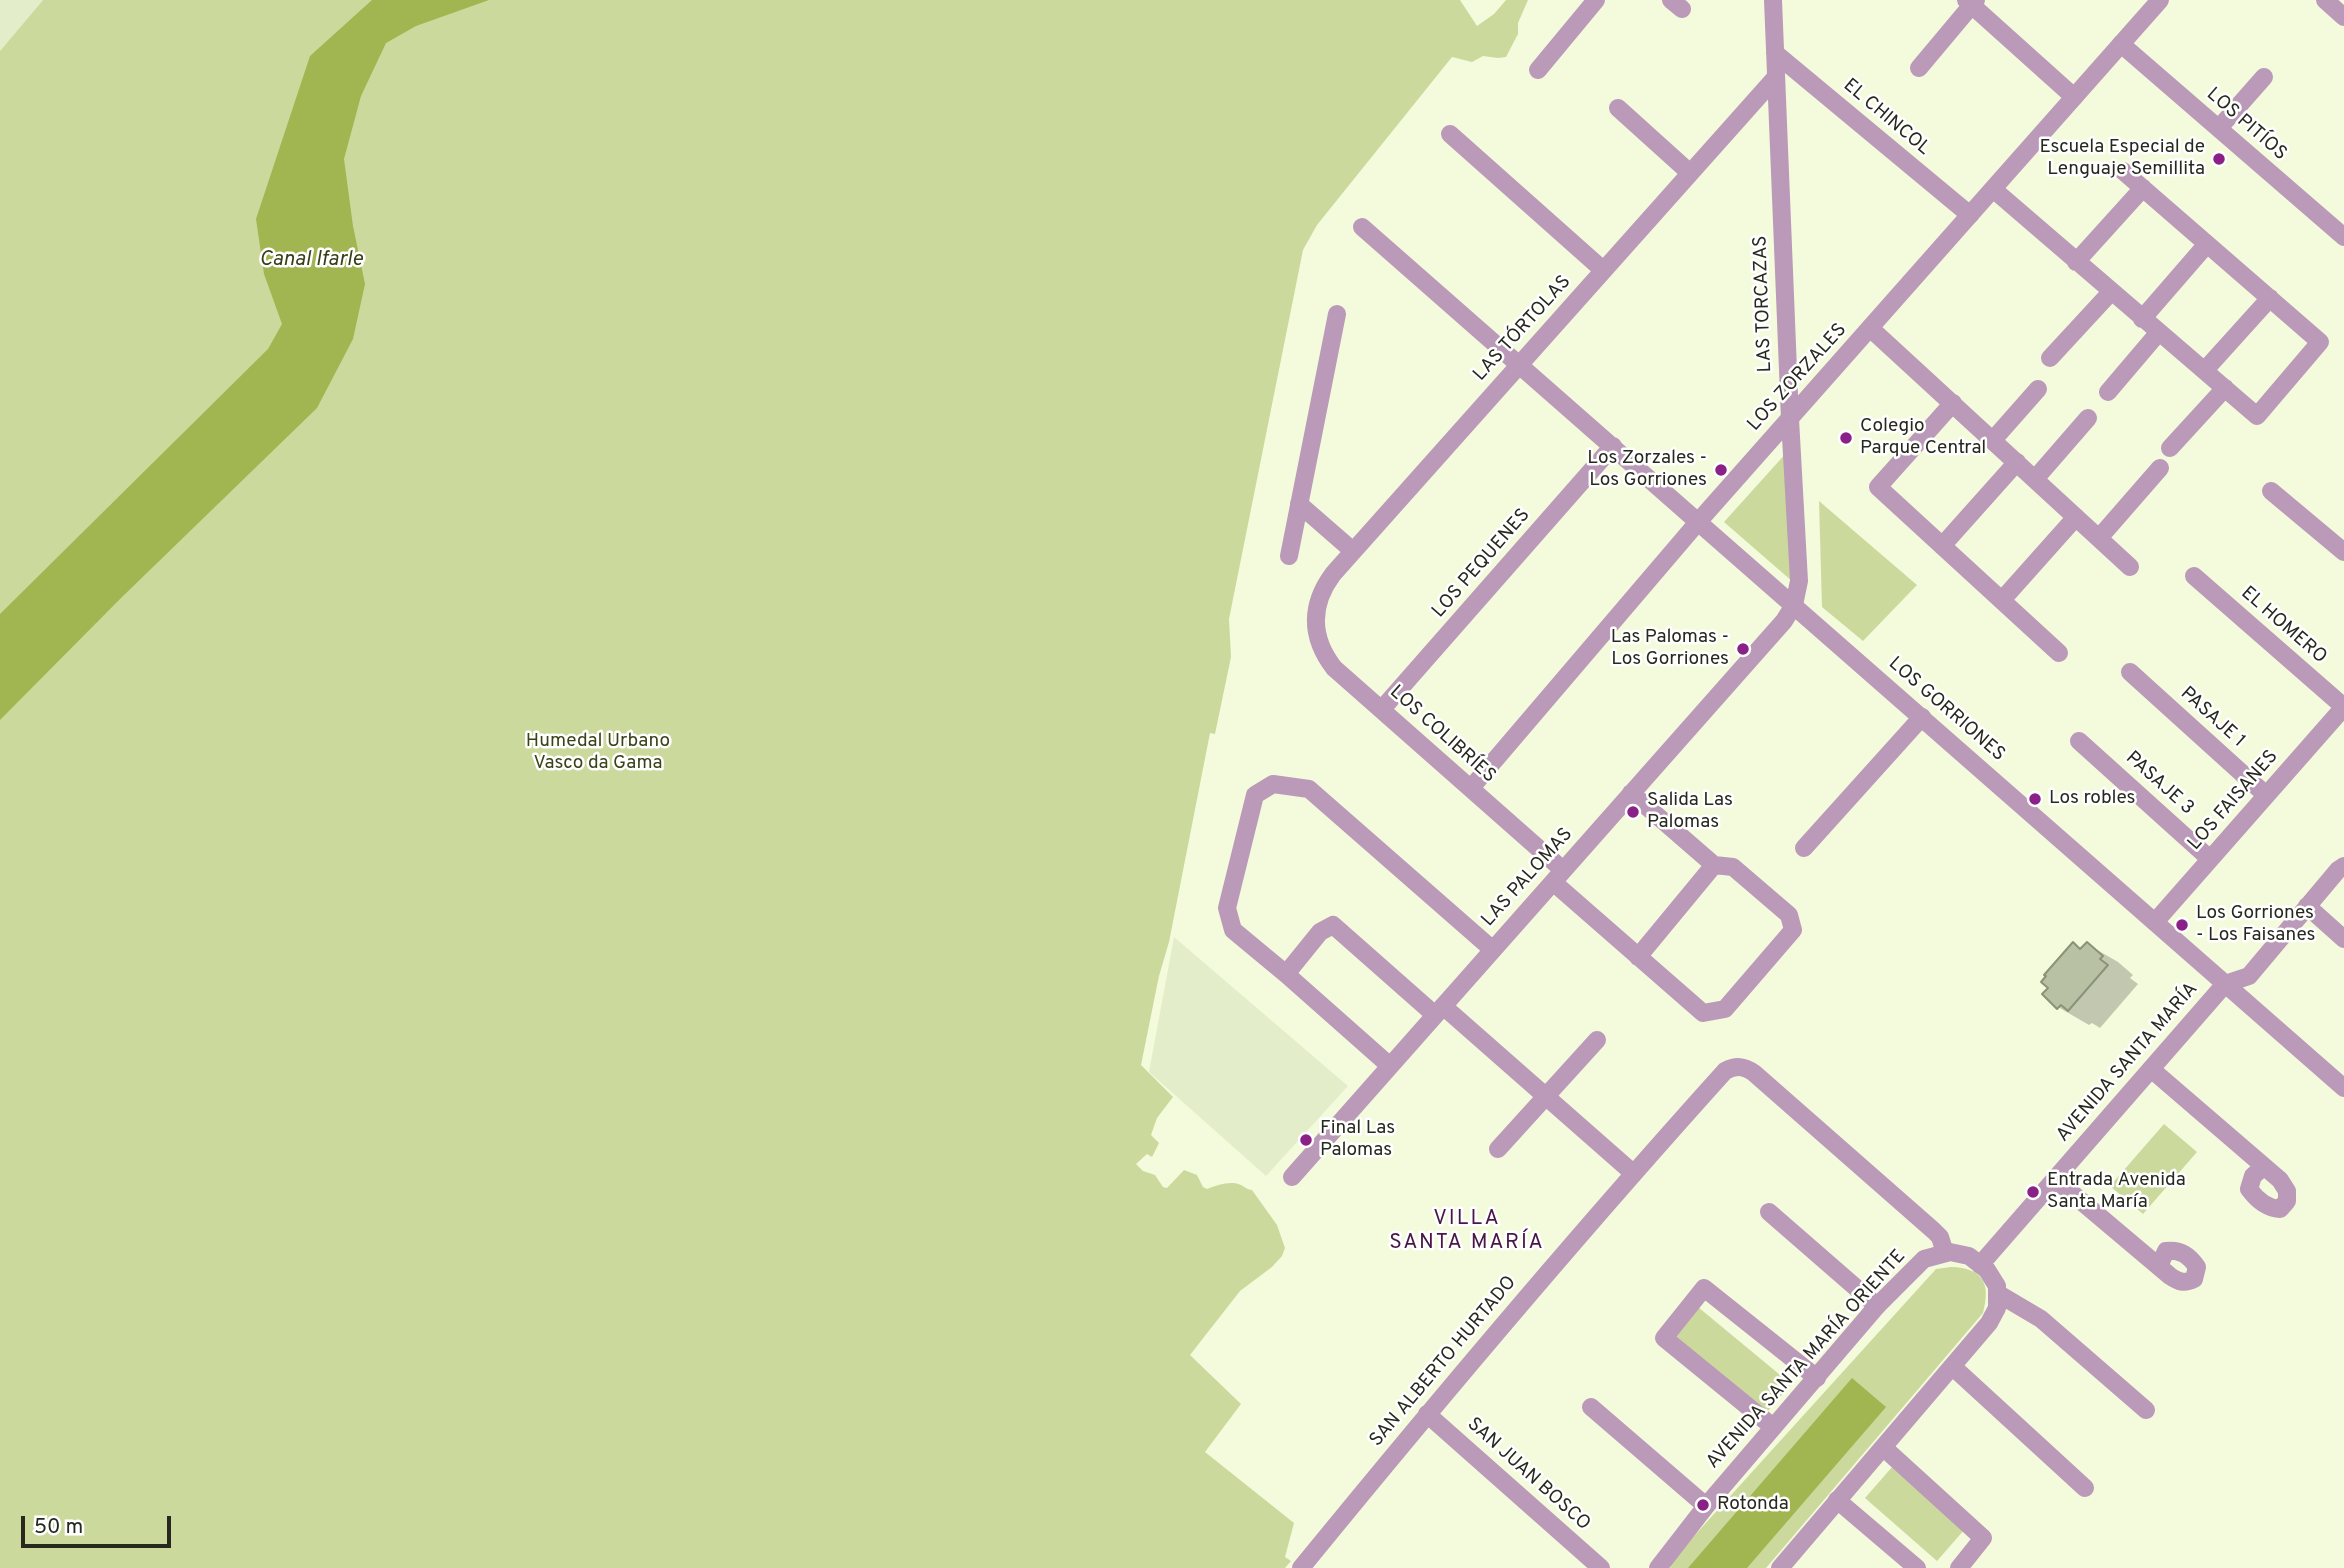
<!DOCTYPE html>
<html>
<head>
<meta charset="utf-8">
<style>
  body { margin:0 }
  #map { position:relative; width:2344px; height:1568px; overflow:hidden; background:#f3fbdc; font-family:Overpass,sans-serif }
  canvas { display:block }
  .scale { position:absolute; left:21px; top:1516px; width:150px; height:32px; box-sizing:border-box; border:4px solid #27291e; border-top:0; padding-left:9px; font-size:21px; line-height:24px; white-space:nowrap; color:#27291e; -webkit-text-stroke:5px #fff; paint-order:stroke }
</style>
</head>
<body>
<div id="map">
<canvas width="2344" height="1568"></canvas>
<div class="scale">50 m</div>
</div>
<script>
const g = document.querySelector('canvas').getContext('2d');
g.lineJoin = 'round';
function paint(path, color) { g.fillStyle = color; g.fill(path, 'evenodd'); }
function strokePath(path, color, width, dash) { g.strokeStyle = color; g.lineWidth = width; g.lineCap = dash ? 'butt' : 'round'; g.setLineDash(dash || []); g.stroke(path); }
function label(font, color, halo, rows, align = 'center') {
  g.font = font + ' Overpass,sans-serif'; g.lineWidth = 5; g.setLineDash([]); g.textBaseline = 'middle'; g.strokeStyle = halo; g.fillStyle = color; for (const [text, x, y, turn = 0] of rows) {
    g.save(); g.translate(x, y); g.rotate((+turn || 0) * Math.PI / 180); g.textAlign = isNaN(turn) ? turn : align; if (halo) g.strokeText(text, 0, 0); g.fillText(text, 0, 0); g.restore();
  }
}
const built = new Path2D(`
  M0 0H43L0 51Z
  M1174 937 1348 1086 1266 1176 1149 1072Z`);
const green = new Path2D(`
  M43 0H1460L1477 26 1494 14 1506 0H1528L1518 23V34L1506 57 1498 58 1483 56 1472 62 1452 57 1317 225 1303 250 1229 619 1231 657 1215 734 1210 733 1169 942 1159 976 1141 1065 1173 1097 1157 1118 1151 1135 1159 1143 1152 1157 1147 1154 1136 1164 1143 1171 1155 1175 1163 1187 1167 1188 1184 1170 1197 1175 1203 1187 1207 1189C1216 1185 1232 1180 1241 1185 1245 1187 1248 1190 1252 1190L1277 1225 1285 1248 1282 1256 1272 1267 1240 1291 1190 1355 1241 1404 1205 1452 1294 1523 1285 1557 1291 1561 1285 1568H0V51Z
  M1788 451 1793 582 1724 522Z
  M1819 501 1917 585 1863 641 1822 607Z
  M2164 1124 2197 1152 2143 1214 2110 1186Z
  M1951 1267C1983 1268 1991 1283 1983 1313L1766 1568H1670L1675 1557 1936 1269Z
  M1698 1307 1791 1384 1767 1412 1674 1336Z
  M1893 1466 1965 1529 1937 1561 1865 1498Z`);
const water = new Path2D(`
  M372 0H489L416 26 386 43 361 96 344 159 353 226 365 284 353 339 317 408 121 598 0 720V614L268 349 282 324 264 274 256 219 310 56Z
  M1852 1378 1886 1407 1747 1568H1688Z`);
const shadow = new Path2D(`
  M2087 944 2118 962 2133 975 2130 978 2138 984 2100 1028 2092 1023 2089 1025 2058 1007 2050 988 2073 945 2082 949Z`);
const building = new Path2D(`
  M2073 942 2080 949 2087 942 2103 956 2100 959 2108 965 2068 1011 2061 1005 2057 1009 2042 994 2048 988 2041 982 2046 976 2044 975Z`);
const minor = new Path2D(`
  M1671 0 1682 9
  M1773 0 1790 419
  M1966 0 2074 97
  M2325 0 2344 17
  M2121 44 2344 237
  M1775 53 1970 215
  M1919 68 1976 0
  M1538 70 1596 0
  M1618 108 1690 173
  M2219 128 2264 77
  M1450 134 1603 270
  M1993 189 2257 416 2320 342 2123 171
  M1362 227 1698 522 1471 788
  M2076 262 2143 188
  M2142 319 2207 244
  M1870 328 2130 567
  M2050 358 2111 292
  M2205 370 2270 298
  M2108 392 2159 332
  M1953 403 1878 487 2059 653
  M1993 440 2038 389
  M2170 448 2225 388
  M2035 479 2088 418
  M2271 491 2344 552
  M1299 504 1353 551
  M2099 538 2160 468
  M1942 546 2017 462
  M1289 556 1337 314
  M2194 576 2344 707
  M2002 600 2076 517
  M2130 672 2266 795
  M1382 709 1613 446
  M2079 741 2210 859
  M1631 793 1714 865
  M1804 848 1922 717
  M1563 870 1334 668C1310 637 1310 605 1333 574L1776 77
  M1553 882 1703 1013 1725 1009 1793 930 1789 915 1733 867 1714 865
  M2307 906 2344 939
  M2155 922 2344 707
  M1638 957 1714 865
  M1286 974 1320 932 1333 925 1435 1015
  M2225 984 2249 976 2338 870 2344 866
  M1443 1006 1633 1173
  M1390 1066 1286 974 1233 930 1227 908 1255 795 1273 784 1309 789 1493 950
  M2151 1069 2280 1180 2287 1191V1201L2280 1209C2266 1208 2257 1200 2249 1189L2253 1176 2263 1167
  M1498 1149 1597 1040
  M1292 1177 1784 621 1794 605
  M2055 1179 2170 1276C2179 1282 2184 1284 2194 1279L2197 1267C2189 1255 2180 1249 2166 1251L2159 1266
  M1769 1212 1877 1306
  M1997 1293 2041 1319 2146 1410
  M1953 1367 2085 1488
  M1591 1407 1706 1506
  M1427 1414 1601 1568
  M1773 1427 1664 1338 1704 1288 1817 1378
  M1884 1448 1983 1538 1959 1568
  M1837 1500 1917 1568
  M1301 1568C1439 1399 1579 1233 1725 1071 1736 1065 1744 1066 1754 1073L1934 1231 1940 1237 1945 1253`);
const tertiary = new Path2D(`
  M2160 0 1698 522 2344 1088
  M1790 419 1799 581 1794 605
  M1980 1265 2225 984
  M1658 1568 1706 1506 1877 1306 1924 1259 1950 1252 1969 1256 1987 1270 1997 1286V1308L1989 1323 1780 1568`);
const markers = [
  [2219,159,7,"#8a2187"],
  [1846,438,7,"#8a2187"],
  [1721,470,7,"#8a2187"],
  [1743,649,7,"#8a2187"],
  [2035,799,7,"#8a2187"],
  [1633,812,7,"#8a2187"],
  [2182,925,7,"#8a2187"],
  [1306,1140,7,"#8a2187"],
  [2033,1192,7,"#8a2187"],
  [1703,1505,7,"#8a2187"]
];
const streetNames = [
  ["EL CHINCOL",1886,118,40],
  ["LOS PITÍOS",2246,125,41],
  ["LAS TORCAZAS",1764,304,-92],
  ["LAS TÓRTOLAS",1523,329,-48],
  ["LOS ZORZALES",1798,378,-48],
  ["LOS PEQUENES",1482,564,-49],
  ["EL HOMERO",2283,626,41],
  ["LOS GORRIONES",1946,710,41],
  ["PASAJE 1",2212,718,42],
  ["LOS COLIBRÍES",1442,735,42],
  ["PASAJE 3",2159,784,42],
  ["LOS FAISANES",2234,801,-49],
  ["LAS PALOMAS",1528,878,-48],
  ["AVENIDA SANTA MARÍA",2128,1063,-49],
  ["AVENIDA SANTA MARÍA ORIENTE",1807,1360,-48],
  ["SAN ALBERTO HURTADO",1444,1362,-50],
  ["SAN JUAN BOSCO",1528,1475,42]
];
const poiNames = [
  ["Escuela Especial de",2205,148,"right"],
  ["Lenguaje Semillita",2205,170,"right"],
  ["Colegio",1860,427],
  ["Parque Central",1860,449],
  ["Los Zorzales -",1707,459,"right"],
  ["Los Gorriones",1707,481,"right"],
  ["Las Palomas -",1729,638,"right"],
  ["Los Gorriones",1729,660,"right"],
  ["Los robles",2049,799],
  ["Salida Las",1647,801],
  ["Palomas",1647,823],
  ["Los Gorriones",2196,914],
  ["- Los Faisanes",2196,936],
  ["Final Las",1320,1129],
  ["Palomas",1320,1151],
  ["Entrada Avenida",2047,1181],
  ["Santa María",2047,1203],
  ["Rotonda",1717,1505]
];
const parkNames = [
  ["Humedal Urbano",598,742],
  ["Vasco da Gama",598,764]
];
const waterNames = [
  ["Canal Ifarle",311,261]
];
const neighbourhoodNames = [
  ["VILLA",1467,1220],
  ["SANTA MARÍA",1467,1244]
];
paint(built, '#e4edc9');
paint(green, '#cbda9c');
paint(water, '#a1b550');
paint(shadow, '#0003');
paint(building, '#b9c1a4');
strokePath(building, '#8c9277', 2);
strokePath(minor, '#bb99b8', 18);
strokePath(tertiary, '#bb99b8', 18);
for (const [x, y, r, color] of markers) { const dot = new Path2D(); dot.arc(x, y, r, 0, 2 * Math.PI); g.fillStyle = color; g.fill(dot); strokePath(dot, '#fff', 2.5); }
label('19px', '#27291e', '#fff', streetNames);
label('19px', '#27291e', '#fff', poiNames, 'left');
label('19px', '#3a4218', '#fff', parkNames);
label('italic 21px', '#373f15', '#fff', waterNames);
g.letterSpacing = '2px';
label('21px', '#481747', '#fff', neighbourhoodNames);
g.letterSpacing = '0px';
</script>
</body>
</html>
